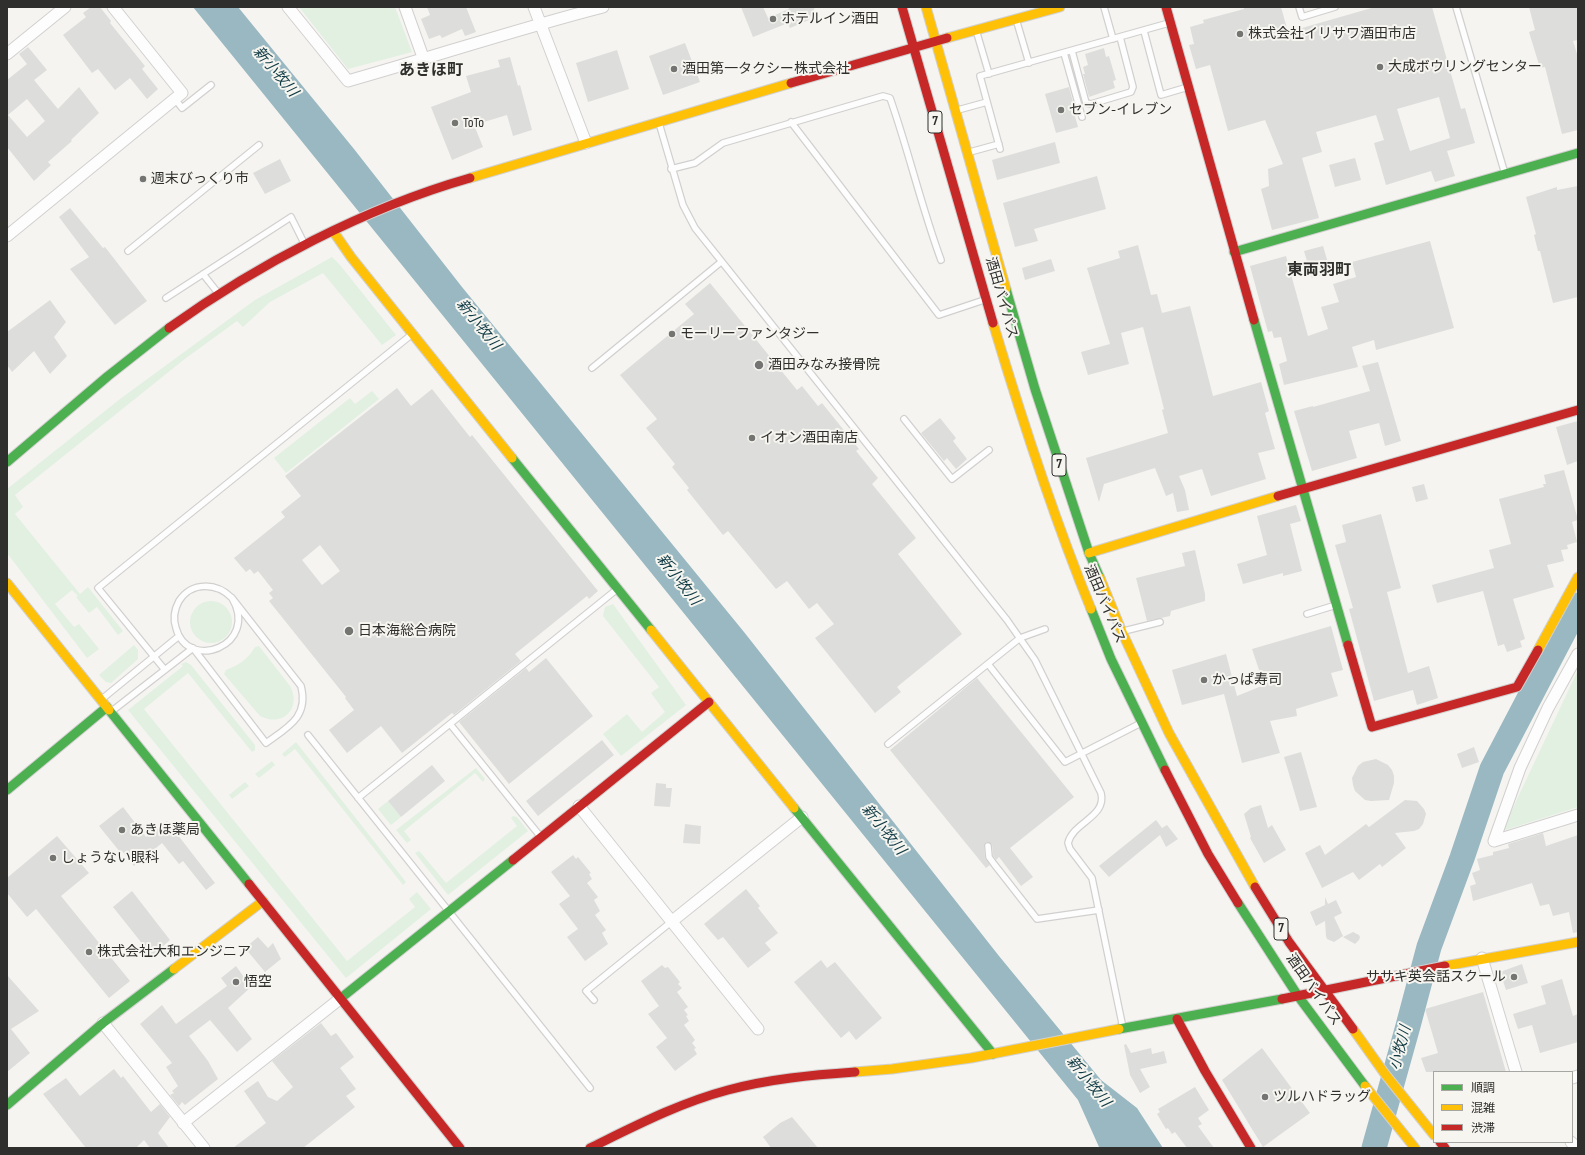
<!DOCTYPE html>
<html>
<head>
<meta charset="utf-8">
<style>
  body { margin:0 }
  #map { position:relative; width:1585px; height:1155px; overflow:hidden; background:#f5f4f1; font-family:"Sofia Sans Condensed","Noto Sans JP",sans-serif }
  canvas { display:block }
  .frame { position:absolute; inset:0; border:8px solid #2f2f2d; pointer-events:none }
  .legend { position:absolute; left:1433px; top:1071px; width:140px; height:72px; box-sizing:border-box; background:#f6f5f0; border:1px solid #a6a6a2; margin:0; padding:5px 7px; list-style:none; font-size:12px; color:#2f2f2d }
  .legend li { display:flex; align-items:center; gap:8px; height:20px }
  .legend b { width:20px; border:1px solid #a6a6a2 }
</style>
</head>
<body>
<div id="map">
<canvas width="1585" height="1155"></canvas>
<div class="frame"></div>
<ul class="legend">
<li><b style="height:5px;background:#4caf50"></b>順調</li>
<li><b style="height:5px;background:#ffc107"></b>混雑</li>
<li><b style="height:5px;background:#c62828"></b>渋滞</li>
</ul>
</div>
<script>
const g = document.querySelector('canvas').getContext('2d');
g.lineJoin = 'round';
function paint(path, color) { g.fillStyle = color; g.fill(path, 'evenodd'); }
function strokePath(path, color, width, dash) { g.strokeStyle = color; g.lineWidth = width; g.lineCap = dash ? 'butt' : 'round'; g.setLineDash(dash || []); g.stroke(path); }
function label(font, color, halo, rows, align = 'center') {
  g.font = font + ' "Sofia Sans Condensed","Noto Sans JP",sans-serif'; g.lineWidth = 4; g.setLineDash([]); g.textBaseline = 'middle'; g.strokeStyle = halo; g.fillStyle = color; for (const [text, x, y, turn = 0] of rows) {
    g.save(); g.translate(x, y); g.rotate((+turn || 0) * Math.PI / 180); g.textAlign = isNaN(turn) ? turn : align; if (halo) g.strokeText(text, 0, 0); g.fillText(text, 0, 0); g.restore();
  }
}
const green = new Path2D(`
  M299 7H395L412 52 348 69Z
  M332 257 340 265 396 335 382 345 323 273 270 302 243 327 237 321 186 358 15 495 23 507 15 514 80 594 88 587 123 631 118 635 97 607 89 613 76 597 78 596 72 590 55 604 74 627 79 624 99 649 87 658 7 553V489L120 399 255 300Z
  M372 391 379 399 286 473 274 458 350 398 355 404Z
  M190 622a21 21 0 1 1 42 0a21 21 0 1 1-42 0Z
  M613 604 686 705 621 756 603 734 627 714 642 732 665 712 651 693 659 687 603 616 605 607Z
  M134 645 138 650V659L111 683 106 682 99 675Z
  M259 646 290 686C302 708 283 728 260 716L224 674 226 670C239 665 248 659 255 647Z
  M186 662 191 665 255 745V750L252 752 188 673 144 709 347 961 415 907 409 899 417 892 431 909 346 978 128 710 183 666 181 664Z
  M1578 670V807L1502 831Z
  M296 742 406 882 403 885 295 749 285 757 282 754Z
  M272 761 275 765 259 778 255 774Z
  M476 768 485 779 483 782 475 773 404 831 411 840 407 843 396 830Z
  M245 782 249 786 232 799 229 795Z
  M388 801 401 817 391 825 378 809Z
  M513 816 517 817 528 831 448 895 415 853 419 851 421 853 446 883 517 826 511 818Z`);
const water = new Path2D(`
  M193 7H238L354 149 462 287 744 632 999 956 1101 1080 1137 1108 1163 1148 1099 1147 1078 1100Z`);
const river = new Path2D(`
  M1374 1148 1408 1026 1429 947 1462 858 1492 769 1578 605`);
const building = new Path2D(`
  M91 7H100L111 21 110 23 145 66 142 69 158 89 147 99 130 78 115 90 98 69 92 73 63 35 86 17 83 13Z
  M427 7H466L476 32 465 36 462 29 442 38 440 35 429 39 421 19 430 15Z
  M741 7H763L768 18 789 9 788 7H815L809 20 790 28 788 23 753 37Z
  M1244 7H1281L1288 32 1375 7H1432L1461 109 1465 108 1475 143 1447 151 1455 176 1435 182 1431 171 1386 185 1374 143 1384 140 1376 115 1316 132 1322 152 1302 158 1319 218 1272 230 1261 189 1269 186 1268 169 1283 164 1265 120 1228 131 1210 65 1196 69 1189 45 1194 44 1190 27 1204 23 1203 20 1244 9ZM1439 97 1450 138 1410 151 1397 109Z
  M1529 7H1578V40L1573 41 1578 57V130L1562 134 1545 67 1540 68 1529 32 1535 30Z
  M685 43 700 82 663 95 649 56Z
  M28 47 47 70 34 80 58 109 79 87 99 113 71 140 72 141 48 162 51 165 34 181 7 147V80L27 64 19 54ZM27 99 45 121 27 137 8 115Z
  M1104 48 1106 57 1109 56 1116 80 1113 81 1115 88 1089 97 1083 74H1085L1083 67 1088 65 1085 54Z
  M617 50 629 89 588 102 576 63Z
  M510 57 518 86 520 85 532 130 513 136 507 115 474 125 483 147 452 160 431 107 471 92 466 76 500 67 498 60Z
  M1069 87 1073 102H1071L1078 127 1056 133 1045 94Z
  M1055 142 1060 163 997 180 992 160Z
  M1355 158 1361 180 1335 187 1329 165Z
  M280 159 291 181 265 194 253 173Z
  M1097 176 1106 209 1034 229 1038 241 1015 247 1003 203Z
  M1578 186V297L1553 303 1540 251H1538L1534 235 1536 234 1526 197 1557 187V190Z
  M70 208 103 248 105 247 147 301 115 325 70 269 89 257 59 217Z
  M1430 241 1454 328 1376 350 1374 340 1352 347 1358 367 1284 385 1279 364 1287 361 1281 337 1274 338 1272 331 1268 332 1250 266 1286 256 1308 336 1328 329 1321 307 1339 302 1333 284 1356 277 1352 262Z
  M1138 245 1151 295 1157 294 1162 313 1190 306 1213 396 1261 382 1269 411 1265 413 1275 449 1258 453 1266 479 1211 496 1202 469 1179 476 1185 490 1189 510 1177 512 1173 493 1166 496 1155 468 1104 484 1099 502 1086 458 1168 433 1162 410 1164 409 1143 327 1121 333 1129 364 1088 375 1081 352 1110 344 1087 268 1120 258 1118 251Z
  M1323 246 1331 273 1312 278 1304 251Z
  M1051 259 1055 271 1025 280 1022 268Z
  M710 283 797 390 802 386 818 406 822 403 859 449 856 451 878 478 872 484 916 538 898 554 962 634 897 687 901 692 875 713 815 638 834 624 817 603 809 609 787 581 776 589 728 531 723 535 687 490 689 488 672 467 675 464 646 428 657 419 620 375 694 314 685 304Z
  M50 300 66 322 54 337 67 356 50 374 34 351 12 372 7 365V332Z
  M1378 362 1401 441 1385 446 1379 423 1349 431 1357 458 1312 471 1294 411 1313 406V407L1370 391 1362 366Z
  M397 388 411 406 432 389 470 437 472 435 598 591 589 599 587 596 515 654 521 661 454 715 452 713 402 753 381 726 347 753 329 730 354 710 345 698 346 697 269 601 273 598 269 593 273 590 258 571 254 574 250 569 246 572 234 558 285 517 281 512 301 496 285 476ZM320 545 340 571 322 585 302 560Z
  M940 418 956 438 953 441 967 459 956 469 947 458 944 461 921 433Z
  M1578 421V461L1567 465 1556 427Z
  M1564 470 1578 520 1572 522 1577 542 1567 545 1568 549 1561 550 1564 561 1547 565 1554 587 1513 599 1525 639 1520 641 1522 647 1507 652 1504 644 1498 646 1483 591 1437 603 1432 585 1494 568 1489 550 1511 544 1499 499 1544 487 1543 484H1546L1544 475Z
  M1424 484 1428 499 1416 502 1412 487Z
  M1296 505 1301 521 1290 524 1302 571 1283 576V573L1243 584 1237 564 1267 555 1257 516Z
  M1381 514 1401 588 1387 592 1408 673 1429 666 1438 698 1417 705 1413 690 1374 701 1349 609 1353 608 1335 545 1346 542 1342 525Z
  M1195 550 1205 594V601L1171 611 1170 616 1147 621 1136 578 1185 566 1182 553Z
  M1331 626 1343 670 1331 673 1338 696 1296 709 1297 716 1270 721 1280 753 1242 763 1224 694 1182 705 1172 670 1226 654 1237 696 1264 685 1252 649Z
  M546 658 593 716 509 784 459 722 526 668 529 672Z
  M977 678 1074 797 1010 848 1033 877 1021 886 999 857 996 860 993 855 992 844 988 842 985 843 984 846 985 858 990 865 986 868 890 750Z
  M602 740 614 755 538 816 526 801Z
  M1474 747 1479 762 1462 768 1457 754Z
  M1301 752 1317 807 1300 811 1284 757Z
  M1376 759 1388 765 1392 770 1394 776V783L1389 800 1371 801 1365 800 1355 791 1353 785 1352 778 1358 766 1363 762Z
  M432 765 445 781 401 817 388 801Z
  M656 783 666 784V788H672L670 807 654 806Z
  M1405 800 1417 801 1424 809 1426 814 1423 824 1419 829 1414 831 1395 833 1406 848 1382 867 1380 864 1359 880 1353 872 1322 888 1305 853 1320 845 1325 855 1366 824 1369 827Z
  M1261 805 1268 828 1272 825 1286 850 1264 863 1250 838 1251 837 1244 814 1251 808Z
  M123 807 146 837 167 821 215 883 206 890 183 861 179 864 162 843 134 866 122 851 120 852 99 826Z
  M1156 820 1162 828 1167 825 1178 839 1166 847 1160 835 1109 877 1099 866Z
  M685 824 701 826 700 844 683 843Z
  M1543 833 1546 846 1578 835V932L1573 933 1569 912 1553 916 1549 904 1540 906 1532 883 1473 901 1470 886 1476 884 1472 873 1480 870 1477 859 1493 855V852L1509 848 1508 844Z
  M57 836 89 873 61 896 130 981 109 998 36 909 27 917 7 893V878Z
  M573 855 576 859 578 857 591 873 589 874 592 879 587 883 598 897 594 900 600 911 595 915 606 930 602 933 608 944 585 961 567 937 578 929 559 904 570 896 551 872Z
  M746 889 760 906 758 908 778 933 765 943 771 950 748 968 723 937 718 940 704 924Z
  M132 891 170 940 152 956 113 907Z
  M1325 897 1328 904 1336 900 1342 913 1334 917 1343 936 1334 942 1327 939 1326 936 1325 921 1316 926 1310 912 1325 905Z
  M1353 932 1359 935 1360 937 1359 940 1355 944 1343 937Z
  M258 937 268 948 273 943 281 959 265 972 245 948Z
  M821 960 827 968 835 962 882 1018 856 1040 849 1031 841 1038 794 982Z
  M1522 964 1528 983 1506 990 1500 972Z
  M662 965 665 968 668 967 680 982 678 984 682 988 677 992 688 1007 684 1010 688 1015 686 1016 689 1021 684 1025 695 1040 692 1043 696 1048 694 1049 697 1054 675 1071 656 1047 667 1038 648 1014 659 1006 641 981Z
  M236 966 251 987 228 1008 252 1039 237 1052 210 1020 189 1036 208 1061 218 1079 185 1105 182 1102 179 1106 170 1095 174 1093 172 1091 178 1086 166 1067 172 1063 140 1024 162 1005 176 1024 227 986 221 978Z
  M7 975 39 1011 11 1029 30 1053 7 1072Z
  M1562 979 1573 1016 1578 1014V1042L1540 1053 1532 1025 1518 1029 1513 1014 1546 1004 1541 986Z
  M1483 992 1506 1072H1426L1421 1058 1438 1053 1425 1009Z
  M321 1023 331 1036 336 1033 354 1057 340 1068 356 1089 346 1096 355 1107 303 1148H233L266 1123 244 1091 258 1081 268 1097 277 1101 293 1087 272 1061Z
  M1126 1044 1131 1053 1151 1048 1152 1054 1164 1051 1167 1063 1140 1069 1150 1087 1140 1093 1130 1075 1124 1045Z
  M1262 1048 1310 1113 1263 1147 1222 1080Z
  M114 1069 121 1078 123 1076 151 1112 160 1104 170 1117 158 1133 169 1148H150L144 1140 136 1148H86L43 1094 66 1078 80 1096Z
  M1195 1087 1209 1110 1198 1118 1202 1124 1198 1126 1214 1148H1187L1175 1132 1172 1134 1168 1128 1166 1129 1157 1114 1160 1112 1158 1109Z
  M792 1117 818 1148H771L763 1137 780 1123Z`);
const lane = new Path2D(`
  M1104 7 1113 39
  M1299 7 1302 17 1335 7
  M1456 7 1505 174
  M1016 19 1029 63
  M976 30 989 74
  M1144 31 1161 95 1188 87
  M1072 51 1086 103 1091 104 1131 92 1133 87 1120 37
  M1064 53 1082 117
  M175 99 182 108 211 85
  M958 110 987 102
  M791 122 939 315 984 300
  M659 123 683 205 695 228 1007 620 1035 660 1101 793C1107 817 1073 822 1068 843L1070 849 1092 878 1123 1028
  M1000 149 980 76 1169 23
  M970 152 999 144
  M671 169 695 163 723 143 883 96 890 98C909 152 921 206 941 260
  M128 251 259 145
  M203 274 218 293
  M166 298 291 217 305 245
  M592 368 721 262
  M904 419 952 479 989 450
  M1307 614 1336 605
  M1124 631 1160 622
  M988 664 1065 762 1139 724
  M165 670 98 588 411 335
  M102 699 179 636
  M112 711 193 648 266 743C288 727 309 717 301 686L232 598C217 583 192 581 179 601 174 610 173 619 176 628 188 673 260 645 232 598
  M450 724 540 836
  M308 735 590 1088
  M888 744 1020 638 1045 629
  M358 798 616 590
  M988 846 989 857 994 864 1037 919 1099 910
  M594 1000 586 991 671 922`);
const street = new Path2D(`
  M288 7 348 81C433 57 517 29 603 7
  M405 7 424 60
  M534 7 586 143
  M7 54 65 7
  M7 236 182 93 113 7
  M579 806 758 1029
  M1494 841 1520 768 1548 708 1578 654
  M1494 841 1578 815
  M671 922 802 817
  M1482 958 1516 1072
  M103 1023 204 1148
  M1572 1078 1578 1076
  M183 1123 341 998
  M1571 1142 1577 1148`);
const fast = new Path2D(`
  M1234 252 1578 153
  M1006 289 1035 389 1089 553 1100 578
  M1254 320 1348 645
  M512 458 651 630
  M7 462 108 376 169 328
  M1091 609 1111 659 1165 770
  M109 710 249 884
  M7 790 107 707
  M794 808 993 1054
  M1238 903 1298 996 1365 1086
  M341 998 513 860
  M1119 1029 1282 999
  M7 1105 103 1023 174 969`);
const slow = new Path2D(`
  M926 7 1006 289
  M947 38 1060 7
  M470 178 791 83
  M333 231 351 257 512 458
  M993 323C1022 420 1053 516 1091 609
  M1089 553 1278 496
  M1100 578 1122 632 1169 733 1255 887
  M7 583 109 710
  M651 630 794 808
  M1538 650 1578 577
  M1445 966 1578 942
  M174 969 263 901
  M1353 1029 1385 1074 1434 1135
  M855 1072 892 1069 971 1058 1119 1029
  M1365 1086 1415 1148`);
const jam = new Path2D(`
  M902 7 993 323
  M1166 7 1254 320
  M791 83 947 38
  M169 328C258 264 365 208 470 178
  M1278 496 1578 410
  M1348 645 1372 727 1517 687 1538 650
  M1165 770 1208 854 1238 903
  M513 860 709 702
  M249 884 460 1148
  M1255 887 1289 942 1353 1029
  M1282 999 1445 966
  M1177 1019 1205 1071 1251 1148
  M1440 1142 1445 1148
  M590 1148C635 1126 679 1103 728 1090 769 1079 812 1075 855 1072`);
const markers = [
  [773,19,4,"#747472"],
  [1240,34,4,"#747472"],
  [1380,67,4,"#747472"],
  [674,69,4,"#747472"],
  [1061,110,4,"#747472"],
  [455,123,4,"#747472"],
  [143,179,4,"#747472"],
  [672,334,4,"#747472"],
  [759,365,5,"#747472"],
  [752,438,4,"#747472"],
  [349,631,5,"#747472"],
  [1204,680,4,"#747472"],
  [122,830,4,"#747472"],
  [53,858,4,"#747472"],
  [89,952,4,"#747472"],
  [1514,977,4,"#747472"],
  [236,982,4,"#747472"],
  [1265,1097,4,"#747472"]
];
const shields = [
  [935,122,14],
  [1059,465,14],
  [1281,929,14]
];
const shieldNames = [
  ["7",935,122],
  ["7",1059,465],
  ["7",1281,929]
];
const poiNames = [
  ["ホテルイン酒田",781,19],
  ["株式会社イリサワ酒田市店",1248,34],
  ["大成ボウリングセンター",1388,67],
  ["酒田第一タクシー株式会社",682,69],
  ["セブン-イレブン",1069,110],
  ["ToTo",463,123],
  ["週末びっくり市",151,179],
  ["モーリーファンタジー",680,334],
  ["酒田みなみ接骨院",768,365],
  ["イオン酒田南店",760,438],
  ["日本海総合病院",358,631],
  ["かっぱ寿司",1212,680],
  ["あきほ薬局",130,830],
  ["しょうない眼科",61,858],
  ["株式会社大和エンジニア",97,952],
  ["ササキ英会話スクール",1506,977,"right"],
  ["悟空",244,982],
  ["ツルハドラッグ",1273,1097]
];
const streetNames = [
  ["酒田バイパス",1001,298,74],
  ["酒田バイパス",1104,604,67],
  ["酒田バイパス",1313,990,55]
];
const waterNames = [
  ["新小牧川",275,72,50],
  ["新小牧川",478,325,51],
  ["新小牧川",678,580,52],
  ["新小牧川",883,830,51],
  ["小牧川",1401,1048,-75],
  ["新小牧川",1088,1082,51]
];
const quarterNames = [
  ["あきほ町",431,71],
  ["東両羽町",1319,271]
];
paint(green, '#e1f0e0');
paint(water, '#99b8c1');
strokePath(river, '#99b8c1', 25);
paint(building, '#dddddb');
strokePath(lane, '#d1d0cf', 8);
strokePath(street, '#d1d0cf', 13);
strokePath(fast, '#d1d0cf', 11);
strokePath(slow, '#d1d0cf', 11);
strokePath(jam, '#d1d0cf', 11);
strokePath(lane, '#fefdfd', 5.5);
strokePath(street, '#fefdfd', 11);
strokePath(fast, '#4caf50', 9);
strokePath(slow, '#ffc107', 9);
strokePath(jam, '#c62828', 9);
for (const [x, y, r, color] of markers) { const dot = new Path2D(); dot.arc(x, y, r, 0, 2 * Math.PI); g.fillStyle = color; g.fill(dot); strokePath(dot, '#f6f5f0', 1.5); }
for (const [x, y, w] of shields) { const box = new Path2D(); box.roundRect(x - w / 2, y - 11, w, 22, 3); g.fillStyle = '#f6f5f0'; g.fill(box); strokePath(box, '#2f2f2d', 1); }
label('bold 13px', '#2f2f2d', null, shieldNames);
label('14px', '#2f2f2d', '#f6f5f0', poiNames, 'left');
label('14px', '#2f2f2d', '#f6f5f0', streetNames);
label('italic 15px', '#0f3a44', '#f6f5f0', waterNames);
label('bold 16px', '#2f2f2d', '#f6f5f0', quarterNames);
</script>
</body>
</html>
